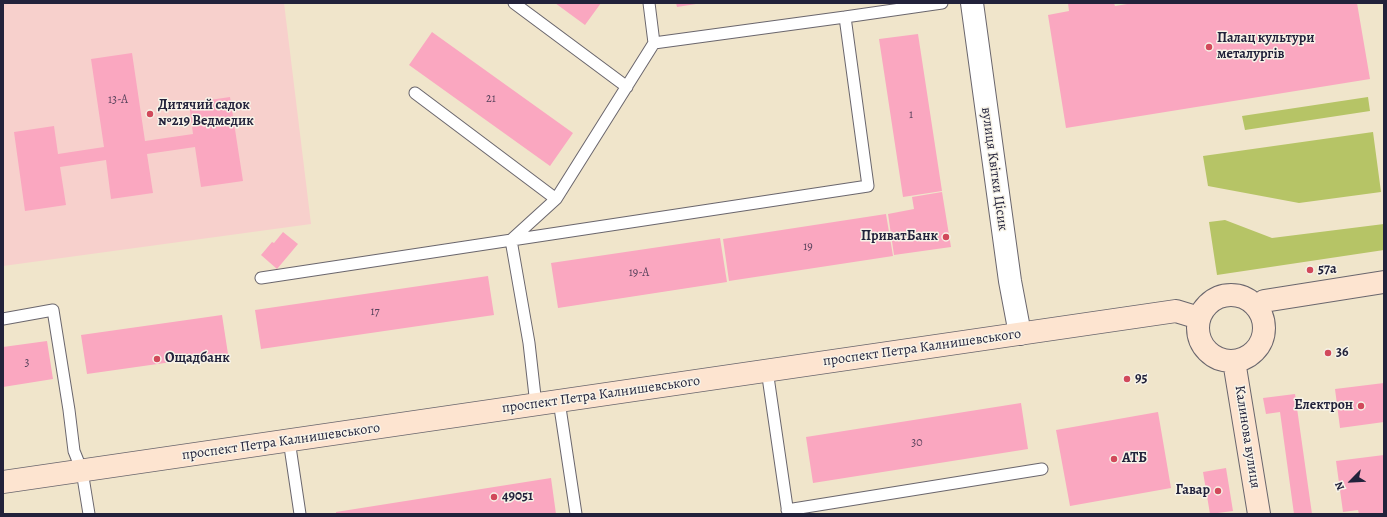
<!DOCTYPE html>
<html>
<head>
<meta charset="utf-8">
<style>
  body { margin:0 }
  #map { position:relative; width:1387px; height:517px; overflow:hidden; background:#f0e5cb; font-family:Alegreya,serif }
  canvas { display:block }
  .frame { position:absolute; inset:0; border:4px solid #22223b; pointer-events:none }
  .north { position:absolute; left:1331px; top:461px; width:40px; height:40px; -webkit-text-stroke:3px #f7f3e8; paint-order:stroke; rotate:246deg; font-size:11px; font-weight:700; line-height:16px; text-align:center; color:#22223b }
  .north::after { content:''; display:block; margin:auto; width:14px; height:18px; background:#22223b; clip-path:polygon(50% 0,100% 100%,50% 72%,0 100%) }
</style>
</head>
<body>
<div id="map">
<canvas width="1387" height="517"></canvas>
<div class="frame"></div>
<div class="north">N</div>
</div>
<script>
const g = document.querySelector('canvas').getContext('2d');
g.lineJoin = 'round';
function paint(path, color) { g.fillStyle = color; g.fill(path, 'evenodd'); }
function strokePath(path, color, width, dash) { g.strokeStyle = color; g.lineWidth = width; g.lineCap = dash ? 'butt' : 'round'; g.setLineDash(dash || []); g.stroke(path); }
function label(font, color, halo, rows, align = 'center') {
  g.font = font + ' Alegreya,serif'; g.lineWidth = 3; g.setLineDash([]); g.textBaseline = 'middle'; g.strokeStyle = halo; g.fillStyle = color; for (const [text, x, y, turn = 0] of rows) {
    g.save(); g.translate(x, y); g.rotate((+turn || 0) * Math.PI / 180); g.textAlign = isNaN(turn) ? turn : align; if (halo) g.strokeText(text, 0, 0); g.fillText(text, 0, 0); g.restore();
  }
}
const built = new Path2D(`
  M3 3H284L311 224 3 266Z`);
const green = new Path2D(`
  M1368 97 1370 111 1245 130 1242 116Z
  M1373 132 1381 192 1299 203 1208 186 1203 156Z
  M1225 220 1272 238 1384 224V250L1217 275 1209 222Z`);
const building = new Path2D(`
  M555 3H601L585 25Z
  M676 3H696V4L677 7Z
  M1068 3H1114L1115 6 1133 3H1357L1370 79 1066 128 1048 15 1069 11Z
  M432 32 573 133 550 166 409 65Z
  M918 34 942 191 903 197 879 39Z
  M132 53 145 141 193 134 189 103 230 97 243 181 201 187 195 147 147 154 153 193 111 199 106 160 60 167 66 205 25 211 14 132 54 126 58 154 104 147 91 59Z
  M942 192 951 247 894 255 888 214 914 209 912 197Z
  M886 214 893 256 729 281 723 239Z
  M283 232 298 244 277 269 261 255 272 242 274 243Z
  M720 238 727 282 558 308 551 263Z
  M488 276 494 315 261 349 255 310Z
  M222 315 228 354 87 374 81 335Z
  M47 341 53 379 3 387V347Z
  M1384 383V422L1340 428 1335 389Z
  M1295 394 1312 514H1294L1280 412 1266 414 1263 398Z
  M1021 403 1028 449 813 483 806 437Z
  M1158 412 1171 488 1070 506 1056 430Z
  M1384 455V514H1359L1358 510 1343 512 1336 461Z
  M1226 468 1233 511 1210 514 1203 472Z
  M551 478 556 514H336V512Z`);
const lane = new Path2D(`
  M514 3 627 87
  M845 17 942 3
  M415 93 556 199
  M261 278 868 186 845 17 654 43 649 3
  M3 319 53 310 69 410 74 451 82 471 89 514
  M767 370 788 514
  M559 401 576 514
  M536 405 529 343 511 240 556 199 654 43
  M289 440 300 514
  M787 510 1042 469`);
const street = new Path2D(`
  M972 3 1010 281 1020 334`);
const secondary = new Path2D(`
  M1198 328a33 33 0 1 1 66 0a33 33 0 1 1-66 0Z
  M1257 307 1264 301 1384 282
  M1234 361 1259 514
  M3 482 1176 311 1199 318`);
const markers = [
  [1209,47,4,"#d1495b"],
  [150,114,4,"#d1495b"],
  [946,237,4,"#d1495b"],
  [1310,270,4,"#d1495b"],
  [1328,353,4,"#d1495b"],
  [157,359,4,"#d1495b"],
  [1127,379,4,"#d1495b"],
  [1361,406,4,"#d1495b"],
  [1114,459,4,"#d1495b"],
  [1218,491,4,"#d1495b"],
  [494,497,4,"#d1495b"]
];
const numberNames = [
  ["21",491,99],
  ["13-А",118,100],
  ["1",911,115],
  ["19",808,247],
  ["19-A",639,273],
  ["17",375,312],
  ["3",27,363],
  ["30",917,443]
];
const poiNames = [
  ["Палац культури",1217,39],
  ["металургів",1217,55],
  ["Дитячий садок",158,106],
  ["№219 Ведмедик",158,122],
  ["ПриватБанк",938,237,"right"],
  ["57а",1318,270],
  ["36",1336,353],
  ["Ощадбанк",165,359],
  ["95",1135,379],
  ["Електрон",1353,406,"right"],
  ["АТБ",1122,459],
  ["Гавар",1210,491,"right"],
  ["49051",502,497]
];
const streetNames = [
  ["вулиця Квітки Цісик",994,169,82],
  ["проспект Петра Калнишевського",922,348,-8],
  ["проспект Петра Калнишевського",601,395,-8],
  ["Калинова вулиця",1247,437,81],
  ["проспект Петра Калнишевського",281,442,-8]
];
paint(built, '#f7d0cc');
paint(green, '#b6c466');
paint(building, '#faa7c0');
strokePath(lane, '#6a666d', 13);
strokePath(street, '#6a666d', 24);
strokePath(secondary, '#6a666d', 24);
strokePath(lane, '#fff', 11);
strokePath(street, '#fff', 22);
strokePath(secondary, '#fde4d0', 22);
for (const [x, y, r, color] of markers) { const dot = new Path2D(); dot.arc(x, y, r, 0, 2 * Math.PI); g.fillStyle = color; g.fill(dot); strokePath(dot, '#f7f3e8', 1.5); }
label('12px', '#58435c', null, numberNames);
label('bold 14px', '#22223b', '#f7f3e8', poiNames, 'left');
label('14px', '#22223b', '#f7f3e8', streetNames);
</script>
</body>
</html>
